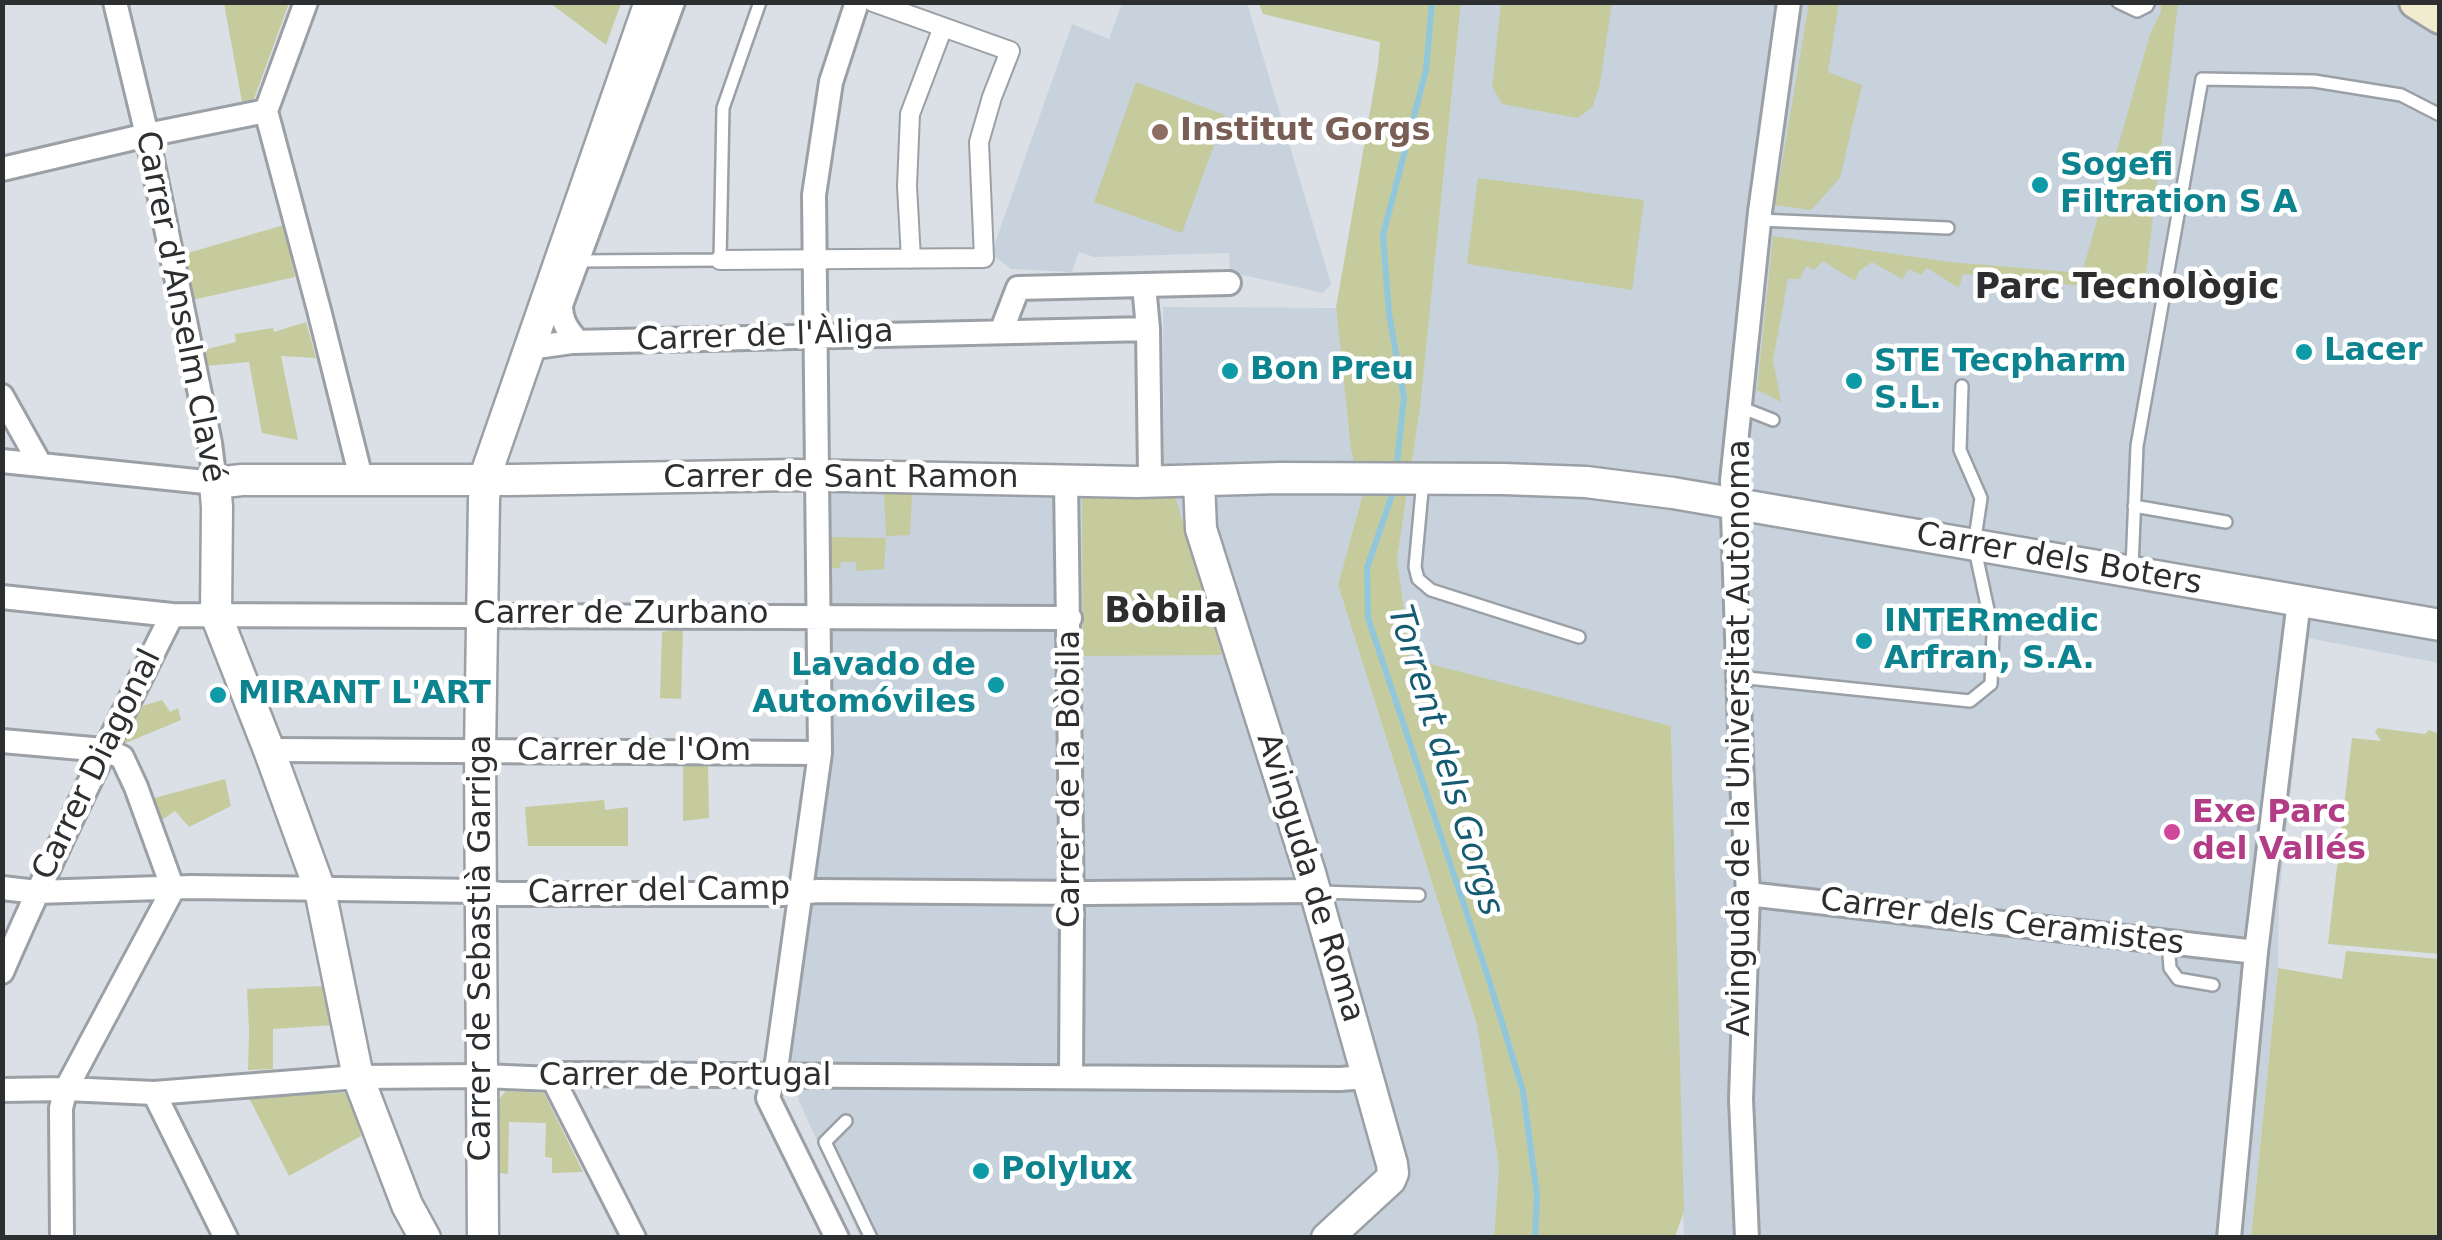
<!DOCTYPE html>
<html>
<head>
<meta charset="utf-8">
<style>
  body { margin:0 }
  #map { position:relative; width:2442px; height:1240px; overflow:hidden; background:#dae0e6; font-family:"DejaVu Sans",sans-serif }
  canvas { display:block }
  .frame { position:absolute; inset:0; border:5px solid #2c2e30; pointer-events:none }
</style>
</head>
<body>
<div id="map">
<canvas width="2442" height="1240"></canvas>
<div class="frame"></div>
</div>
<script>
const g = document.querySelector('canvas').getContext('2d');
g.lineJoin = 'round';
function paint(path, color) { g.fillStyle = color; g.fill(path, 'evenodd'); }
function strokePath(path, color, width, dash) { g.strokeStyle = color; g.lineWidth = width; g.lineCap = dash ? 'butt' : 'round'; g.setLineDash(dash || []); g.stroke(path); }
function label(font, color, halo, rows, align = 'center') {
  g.font = font + ' "DejaVu Sans",sans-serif'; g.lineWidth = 9; g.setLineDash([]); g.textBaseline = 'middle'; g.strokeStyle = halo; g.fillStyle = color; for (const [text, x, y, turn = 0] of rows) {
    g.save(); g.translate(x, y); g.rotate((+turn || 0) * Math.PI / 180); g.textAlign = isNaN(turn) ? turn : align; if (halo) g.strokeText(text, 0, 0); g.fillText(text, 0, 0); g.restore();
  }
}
const built = new Path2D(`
  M1122 3H1247L1331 284 1323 293 1230 272 1229 253 1094 257 1079 252 1072 272 1011 269 995 257 993 249 1072 24 1109 39Z
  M1461 3H2439V663L2308 638 2279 896 2278 968 2251 1237H1684L1671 727 1411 659 1397 559 1420 407Z
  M1163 307 1336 308 1351 450 1362 497 1338 585 1477 1025 1499 1166 1494 1237H860L784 1067 828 743 826 489 1164 473Z`);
const green = new Path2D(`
  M224 3H289L254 99 242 102Z
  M550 3H621L606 45Z
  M1259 3H1461L1420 408 1397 559 1411 659 1671 726 1684 1211 1675 1237H1494L1499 1166 1477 1025 1338 585 1362 497 1351 450 1336 308 1378 65 1380 42 1263 14Z
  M1501 3H1612L1600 84 1593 106 1578 118 1502 104 1492 86Z
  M1809 3H1839L1828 72 1862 85 1840 178 1811 210 1775 205Z
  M2161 3H2178L2144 292 1963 274 1959 288 1927 268 1921 275 1909 269 1902 279 1872 262 1860 270 1855 281 1823 261 1814 270 1806 266 1800 279H1788L1773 360 1781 402 1757 390 1773 236 1950 262 2082 273 2150 34 2161 12Z
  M1136 82 1225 115 1182 233 1094 202Z
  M1478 178 1644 200 1632 290 1467 264Z
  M284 225 295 277 192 300 181 255Z
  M306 322 316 358 281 356 298 440 262 433 249 362 204 366 199 351 236 342 235 334 273 328 274 332Z
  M884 494H912L910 535 886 536Z
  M1082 496H1175L1222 655 1083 656Z
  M828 537 886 538 884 569 856 571V562H841L840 568H826Z
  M683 629 681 699 660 698 662 632Z
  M162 700 170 712 178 708 181 720 121 745 116 738 132 709Z
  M2378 728 2425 734 2429 730 2439 734V954L2328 944 2352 738 2381 741 2375 732Z
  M683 763 708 765 709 818 683 821Z
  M225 779 231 806 189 827 175 811 159 822 147 800Z
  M604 800 605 810 628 807V846H528L525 807Z
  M2346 951 2439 959V1237H2251L2278 968 2342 979Z
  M323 986 334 1025 273 1029V1069L248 1070 249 1030 247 989Z
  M506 1091 544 1093 583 1172 552 1173V1158L545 1157 546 1123 509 1122 508 1174 494 1172V1105Z
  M345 1093 353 1099 361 1136 289 1176 248 1096Z`);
const stream = new Path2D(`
  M1396 472 1404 398 1389 314 1383 235 1426 70 1432 2
  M1394 489 1367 568 1368 618 1488 977 1523 1091 1537 1195 1535 1238`);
const service = new Path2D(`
  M2118 2 2137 11 2147 6 2149 2
  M1759 220 1948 228
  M578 261 720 260 723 108 760 2
  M1740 407 1773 420
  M1423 480 1415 567 1418 579 1431 590 1579 637
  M2134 506 2226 522
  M2132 568 2137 446 2202 79 2314 81 2401 95 2440 115
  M1738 677 1970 701 1991 684 1993 633 1974 545 1981 498 1960 450 1962 386
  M1320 892 1419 895
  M2168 942 2170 968 2178 979 2213 985
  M846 1121 825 1142 871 1238`);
const pedestrian = new Path2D(`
  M911 259 907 186 910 114 943 27
  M720 260 984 258 979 142 992 97 1010 51 873 2`);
const minor = new Path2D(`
  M266 111 319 310 361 478
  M266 111 306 2
  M2 169 147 135 266 111
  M1144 285 1229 283
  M1001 332 1018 288 1144 285 1148 329 1150 476 1155 482
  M578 342C568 330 561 322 561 305L673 2
  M529 348 572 342 1148 329
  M2 396 40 464
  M2 461 215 483 210 443 147 135 115 2
  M1066 481 1072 914 1071 1076
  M2 597 172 615 1070 618
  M2 741 104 750 122 757 136 787 173 889 66 1089 61 1108 62 1238
  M269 750 820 753
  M2 888 37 892 191 887 480 891 500 894H783L819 891 1088 893 1316 891
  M1748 894 2256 952
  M2 972C55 850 113 733 172 615
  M553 1079 634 1238
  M2 1090 66 1089 154 1093 358 1077 482 1076 553 1079 564 1074 1340 1079 1367 1077
  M154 1093 226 1238
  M837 1238 768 1098 777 1062 820 753 814 195 831 82 857 2
  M1747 1238 1741 1099 1748 894 1741 760 1732 481 1760 212 1789 2
  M2229 1238 2256 952 2299 601`);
const tertiary = new Path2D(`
  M1199 482 1201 529 1310 873 1392 1164 1393 1173 1390 1180 1327 1238
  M425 1238 407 1205 358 1077 320 890 269 750 216 615 217 507 215 483 242 480H512L795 475 1137 482 1280 478 1504 479 1586 482 1673 493 2440 625
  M483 1238 480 752 484 499 487 471 650 2`);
const secondary = new Path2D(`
  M2416 2 2440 17`);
const markers = [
  [1160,132,10,"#8d6e63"],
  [2040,185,10,"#0f9aa8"],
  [2304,352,10,"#0f9aa8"],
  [1230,371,10,"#0f9aa8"],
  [1854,381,10,"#0f9aa8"],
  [1864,641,10,"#0f9aa8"],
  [996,685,10,"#0f9aa8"],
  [218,695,10,"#0f9aa8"],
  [2172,832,10,"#d1479c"],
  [981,1171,10,"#0f9aa8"]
];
const educationNames = [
  ["Institut Gorgs",1180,132]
];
const cultureNames = [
  ["Sogefi",2060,167],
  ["Filtration S A",2060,204],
  ["Lacer",2324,352],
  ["STE Tecpharm",1874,363],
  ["S.L.",1874,400],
  ["Bon Preu",1250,371],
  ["INTERmedic",1884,623],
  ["Arfran, S.A.",1884,660],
  ["Lavado de",976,667,"right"],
  ["Automóviles",976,704,"right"],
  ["MIRANT L'ART",238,695],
  ["Polylux",1001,1171]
];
const streetNames = [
  ["Carrer d'Anselm Clavé",179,307,79],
  ["Carrer de l'Àliga",765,337,-2],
  ["Carrer de Sant Ramon",841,479],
  ["Carrer dels Boters",2059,560,10],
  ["Carrer de Zurbano",621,615],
  ["Avinguda de la Universitat Autònoma",1741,738,-90],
  ["Carrer de l'Om",634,752],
  ["Carrer Diagonal",98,765,-64],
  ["Carrer de la Bòbila",1071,779,-90],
  ["Avinguda de Roma",1309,878,73],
  ["Carrer del Camp",659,892,-1],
  ["Carrer dels Ceramistes",2002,923,7],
  ["Carrer de Sebastià Garriga",482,948,-90],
  ["Carrer de Portugal",685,1077]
];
const hotelNames = [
  ["Exe Parc",2192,814],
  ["del Vallés",2192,851]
];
const neighbourhoodNames = [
  ["Parc Tecnològic",2127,289],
  ["Bòbila",1166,613]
];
const waterNames = [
  ["Torrent dels Gorgs",1444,761,73]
];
paint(built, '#c7d2dd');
paint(green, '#c5cb9c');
strokePath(stream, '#90c7dd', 6);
strokePath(service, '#9aa0a5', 16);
strokePath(pedestrian, '#9aa0a5', 22);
strokePath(minor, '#9aa0a5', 28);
strokePath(tertiary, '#9aa0a5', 35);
strokePath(secondary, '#9aa0a5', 38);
strokePath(service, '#fff', 11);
strokePath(pedestrian, '#fff', 18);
strokePath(minor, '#fff', 22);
strokePath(tertiary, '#fff', 30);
strokePath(secondary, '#f0eccd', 32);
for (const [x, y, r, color] of markers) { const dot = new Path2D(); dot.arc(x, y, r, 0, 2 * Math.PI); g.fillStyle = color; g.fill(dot); strokePath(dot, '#fff', 4); }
label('bold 32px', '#785e54', '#fff', educationNames, 'left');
label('bold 32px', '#0d838f', '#fff', cultureNames, 'left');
label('32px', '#2c2e30', '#fff', streetNames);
label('bold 32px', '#b23c85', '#fff', hotelNames, 'left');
label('bold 35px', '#2c2e30', '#fff', neighbourhoodNames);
label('italic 35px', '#155b72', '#fff', waterNames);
</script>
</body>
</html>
